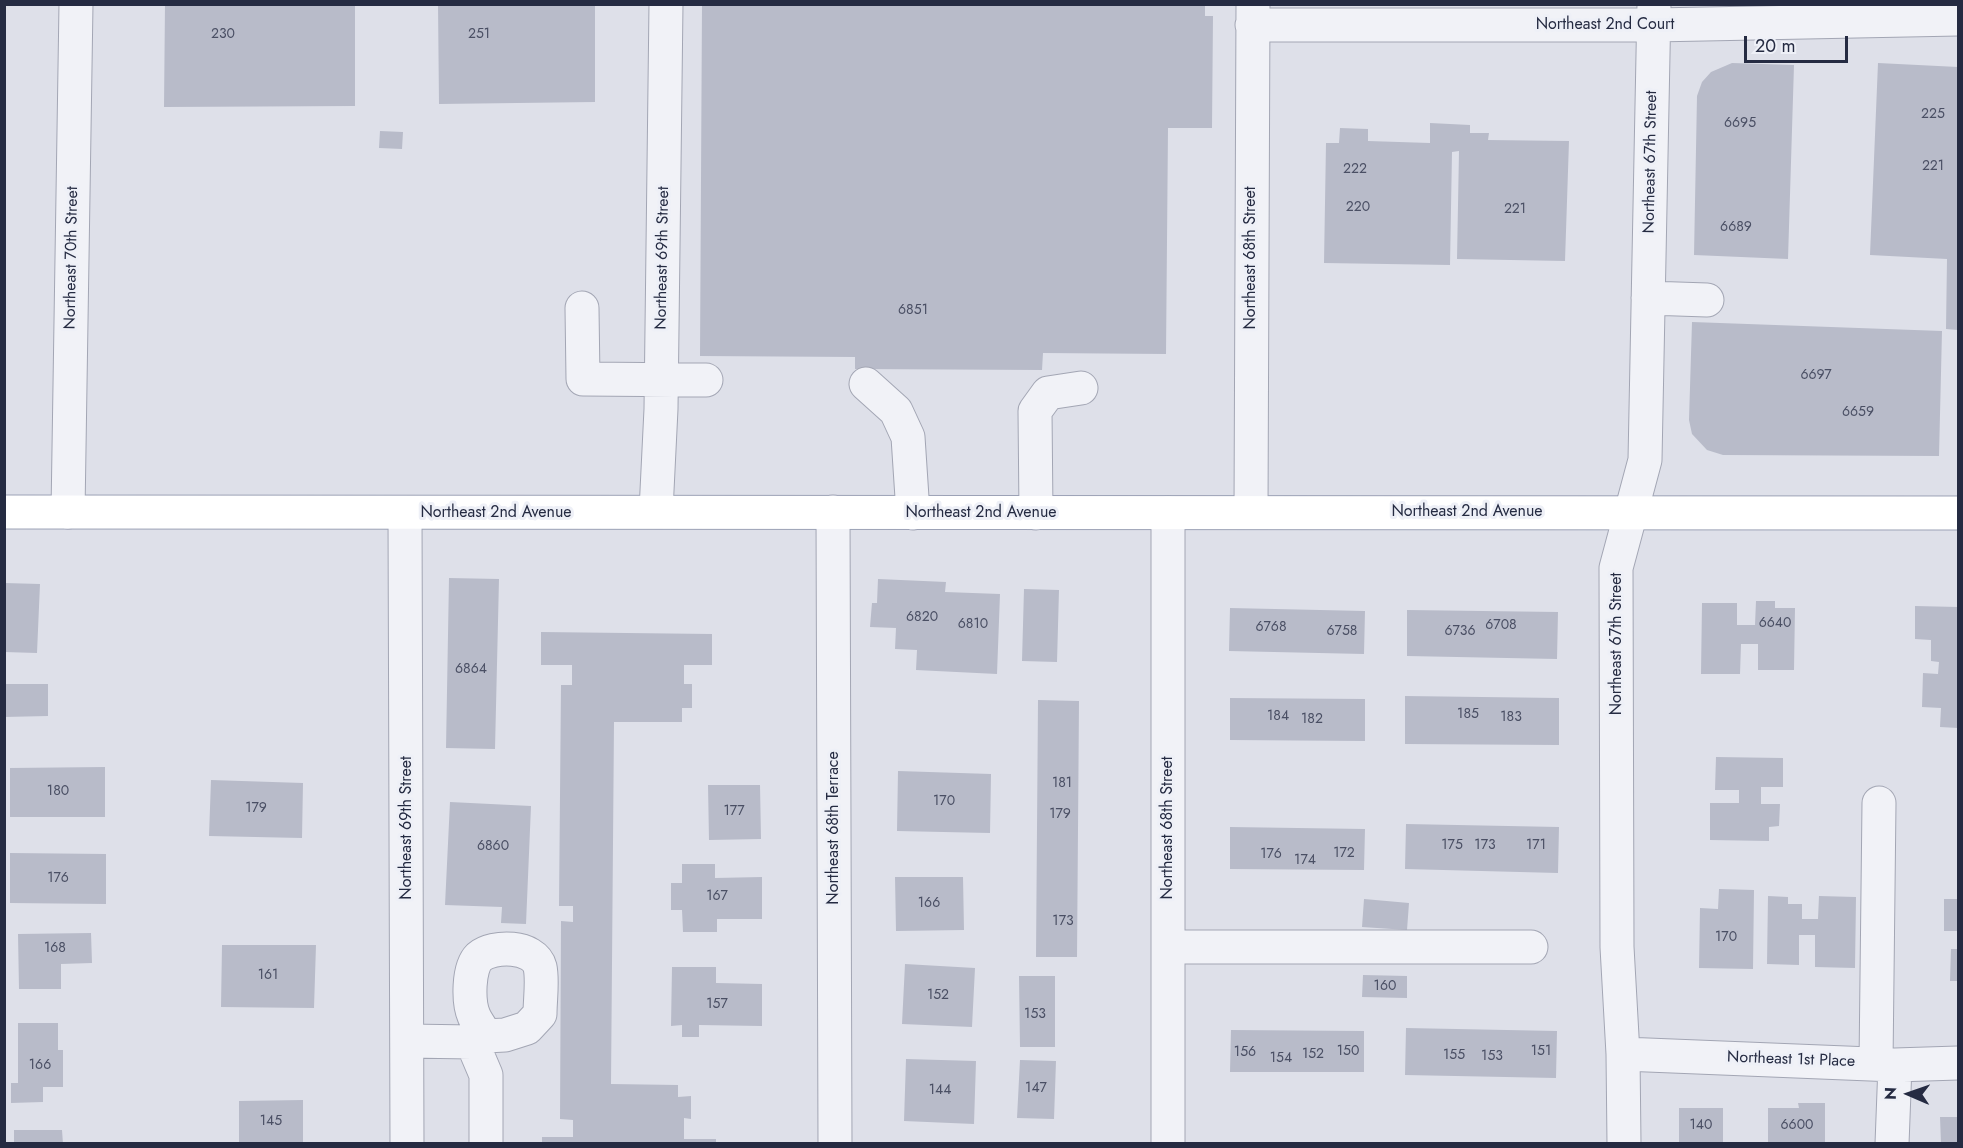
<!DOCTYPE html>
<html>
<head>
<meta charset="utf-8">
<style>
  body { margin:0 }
  #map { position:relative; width:1963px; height:1148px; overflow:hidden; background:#dee0e9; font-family:Jost,sans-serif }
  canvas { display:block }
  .frame { position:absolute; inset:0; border:6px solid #252b42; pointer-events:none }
  .north { position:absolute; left:1879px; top:1064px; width:60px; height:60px; -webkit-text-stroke:4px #eef0f7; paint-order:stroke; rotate:272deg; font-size:16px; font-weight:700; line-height:24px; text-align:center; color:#252b42 }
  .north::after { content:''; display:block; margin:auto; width:21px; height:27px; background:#252b42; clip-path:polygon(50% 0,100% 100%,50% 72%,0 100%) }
  .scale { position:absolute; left:1744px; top:36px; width:104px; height:27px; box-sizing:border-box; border:3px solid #252b42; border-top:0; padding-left:8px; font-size:18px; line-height:21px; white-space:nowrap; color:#252b42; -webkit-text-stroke:4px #eef0f7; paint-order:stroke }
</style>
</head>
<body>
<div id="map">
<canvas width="1963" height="1148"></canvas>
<div class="frame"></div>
<div class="north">N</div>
<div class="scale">20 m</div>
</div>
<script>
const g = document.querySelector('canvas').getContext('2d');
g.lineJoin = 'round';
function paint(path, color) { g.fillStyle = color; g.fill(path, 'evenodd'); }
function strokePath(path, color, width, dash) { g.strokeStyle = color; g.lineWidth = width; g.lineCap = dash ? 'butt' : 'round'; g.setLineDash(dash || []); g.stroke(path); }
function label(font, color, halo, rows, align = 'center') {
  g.font = font + ' Jost,sans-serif'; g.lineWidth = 6; g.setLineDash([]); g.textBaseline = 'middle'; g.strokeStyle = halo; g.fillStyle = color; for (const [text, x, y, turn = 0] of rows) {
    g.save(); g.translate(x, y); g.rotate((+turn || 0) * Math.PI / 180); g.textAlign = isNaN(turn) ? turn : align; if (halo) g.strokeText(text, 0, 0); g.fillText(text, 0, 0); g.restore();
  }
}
const building = new Path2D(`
  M165 4H355V106L164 107Z
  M438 4H595V102L439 104Z
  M702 4H1205V16H1213L1212 128H1168L1166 354 1043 353 1042 370 855 369V357L700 356Z
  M1732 63 1794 65 1788 259 1694 255 1697 96 1702 82 1711 72Z
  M1878 63 1958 67V330L1946 329 1947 259 1870 255Z
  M1430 123 1470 125V133H1489L1488 140 1569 141 1565 261 1457 259 1459 151 1452 152 1450 265 1324 263 1326 143H1339L1340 128 1368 129V141L1430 143Z
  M380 131 403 132 402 149 379 148Z
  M1692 322 1942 331 1939 456 1723 455 1707 450 1692 434 1689 420Z
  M449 578 499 579 495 749 446 748Z
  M878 579 946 582 945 592 1000 594 997 674 916 670 917 650 895 649 896 628 870 627 872 603H877Z
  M4 583 40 584 37 653 4 652Z
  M1024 589 1059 590 1057 662 1022 661Z
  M1756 601H1775V608H1795L1794 670H1758V644H1741L1740 674H1701L1702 603H1737V625H1755Z
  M1915 606 1958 607V728L1940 727 1941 708 1922 707 1923 673 1938 674 1939 662 1931 661V640L1915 639Z
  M1230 608 1365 611 1364 654 1229 651Z
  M1407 610 1558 612 1557 659 1407 656Z
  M541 632 712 634V665H684V684H692V708H682V722H614L611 1084 678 1085V1097L691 1096V1119L684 1118V1139H716V1144H542V1137H573V1120L560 1119 561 921 573 922V906H559L561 685H572V665H541Z
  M4 684H48V716L4 717Z
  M1405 696 1559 698V745L1405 744Z
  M1230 698 1365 699V741L1230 740Z
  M1038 700 1079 701 1077 957H1036Z
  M1716 757 1783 758V787H1761V804H1780L1779 826 1769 827V841L1710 840V803H1739V790H1715Z
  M105 767V817H10V768Z
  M898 771 991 774 990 833 897 831Z
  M211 780 303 783 302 838 209 836Z
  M708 785H760L761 839 709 840Z
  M450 802 531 806 526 924 501 923 502 907 445 905Z
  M1406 824 1559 827 1558 873 1405 869Z
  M1230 827 1365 829 1364 870 1230 869Z
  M10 853 106 854V904L10 903Z
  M682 864H715V878L762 877V919H717V932H683L682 910H671V883H682Z
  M895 877H963L964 930 896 931Z
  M1719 889 1754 890 1753 969 1699 968 1700 908 1718 909Z
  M1768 896 1788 897V904H1802V919H1818L1819 896 1856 897 1855 968 1815 967V935H1799V965L1767 964Z
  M1364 899 1409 903 1407 930 1362 927Z
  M1944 899H1958V931H1944Z
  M91 933 92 963 61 964V989H19L18 934Z
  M222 945H316L314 1008 221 1007Z
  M1951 949H1958V981H1950Z
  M905 964 975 968 972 1027 902 1024Z
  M672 967H716V983L762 984V1026L699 1025V1037H682V1025L671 1026Z
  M1363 975 1407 976V998L1362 997Z
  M1019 976H1055V1047H1020Z
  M18 1023H58V1050H63V1087H43V1102L11 1103V1083H18Z
  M1406 1028 1557 1031 1556 1078 1405 1075Z
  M1231 1030 1364 1031V1072H1230Z
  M906 1059 976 1061 974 1124 904 1121Z
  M1020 1060 1056 1061 1054 1119 1017 1118Z
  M303 1100V1144H239V1101Z
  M1798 1103H1825V1144H1768V1108H1799Z
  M1679 1108H1723V1144H1679Z
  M1940 1117H1958V1144H1941Z
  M14 1130H62L63 1144H14Z`);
const minor = new Path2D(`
  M1252 25H1654L1958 19
  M1648 298 1707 300
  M582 308 583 379 706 380
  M866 384 896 411 908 437 913 513
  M656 511 661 409 666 4
  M68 512 76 4
  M833 512 835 1144
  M1251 512 1253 4
  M405 513 407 1144
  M1036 513 1035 411 1048 393 1081 388
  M1168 513V1144
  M1168 947H1531
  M408 1041 472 1042 486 1036 505 1035 527 1028 540 1014C540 1000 543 980 540 967 534 945 493 945 479 957 468 968 468 1002 474 1016 477 1023 482 1029 486 1036
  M472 1042 486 1075V1144
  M1623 1054 1895 1065 1958 1063
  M1876 1064 1879 803
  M1624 1144 1623 1054 1617 947 1616 568 1645 460 1654 4
  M1892 1144 1895 1065`);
const major = new Path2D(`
  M4 512 1958 513`);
const numberNames = [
  ["230",223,35],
  ["251",479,35],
  ["225",1933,115],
  ["6695",1740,124],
  ["221",1933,167],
  ["222",1355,170],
  ["220",1358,208],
  ["221",1515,210],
  ["6689",1736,228],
  ["6851",913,311],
  ["6697",1816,376],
  ["6659",1858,413],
  ["6820",922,618],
  ["6640",1775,624],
  ["6810",973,625],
  ["6708",1501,626],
  ["6768",1271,628],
  ["6758",1342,632],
  ["6736",1460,632],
  ["6864",471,670],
  ["185",1468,715],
  ["184",1278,717],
  ["183",1511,718],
  ["182",1312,720],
  ["181",1062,784],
  ["180",58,792],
  ["170",944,802],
  ["179",256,809],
  ["177",734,812],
  ["179",1060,815],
  ["175",1452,846],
  ["173",1485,846],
  ["171",1536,846],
  ["6860",493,847],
  ["172",1344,854],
  ["176",1271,855],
  ["174",1305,861],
  ["176",58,879],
  ["167",717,897],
  ["166",929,904],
  ["173",1063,922],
  ["170",1726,938],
  ["168",55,949],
  ["161",268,976],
  ["160",1385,987],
  ["152",938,996],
  ["157",717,1005],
  ["153",1035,1015],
  ["150",1348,1052],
  ["151",1541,1052],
  ["156",1245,1053],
  ["152",1313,1055],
  ["155",1454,1056],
  ["153",1492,1057],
  ["154",1281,1059],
  ["166",40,1066],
  ["147",1036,1089],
  ["144",940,1091],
  ["145",271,1122],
  ["140",1701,1126],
  ["6600",1797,1126]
];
const streetNames = [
  ["Northeast 2nd Court",1605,25],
  ["Northeast 67th Street",1651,162,-89],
  ["Northeast 70th Street",72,258,-89],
  ["Northeast 69th Street",663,258,-89],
  ["Northeast 68th Street",1251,258,-90],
  ["Northeast 2nd Avenue",1467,512],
  ["Northeast 2nd Avenue",496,513],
  ["Northeast 2nd Avenue",981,513],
  ["Northeast 67th Street",1617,644,-90],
  ["Northeast 69th Street",407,828,-90],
  ["Northeast 68th Terrace",834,828,-90],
  ["Northeast 68th Street",1168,828,-90],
  ["Northeast 1st Place",1791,1060,2]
];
paint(building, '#b8bbc9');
strokePath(minor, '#a3a6b4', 35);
strokePath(major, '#9ca2b6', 35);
strokePath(minor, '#f1f2f7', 33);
strokePath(major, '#fff', 33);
label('14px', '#4a4f64', null, numberNames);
label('16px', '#252b42', '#eef0f7', streetNames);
</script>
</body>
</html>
